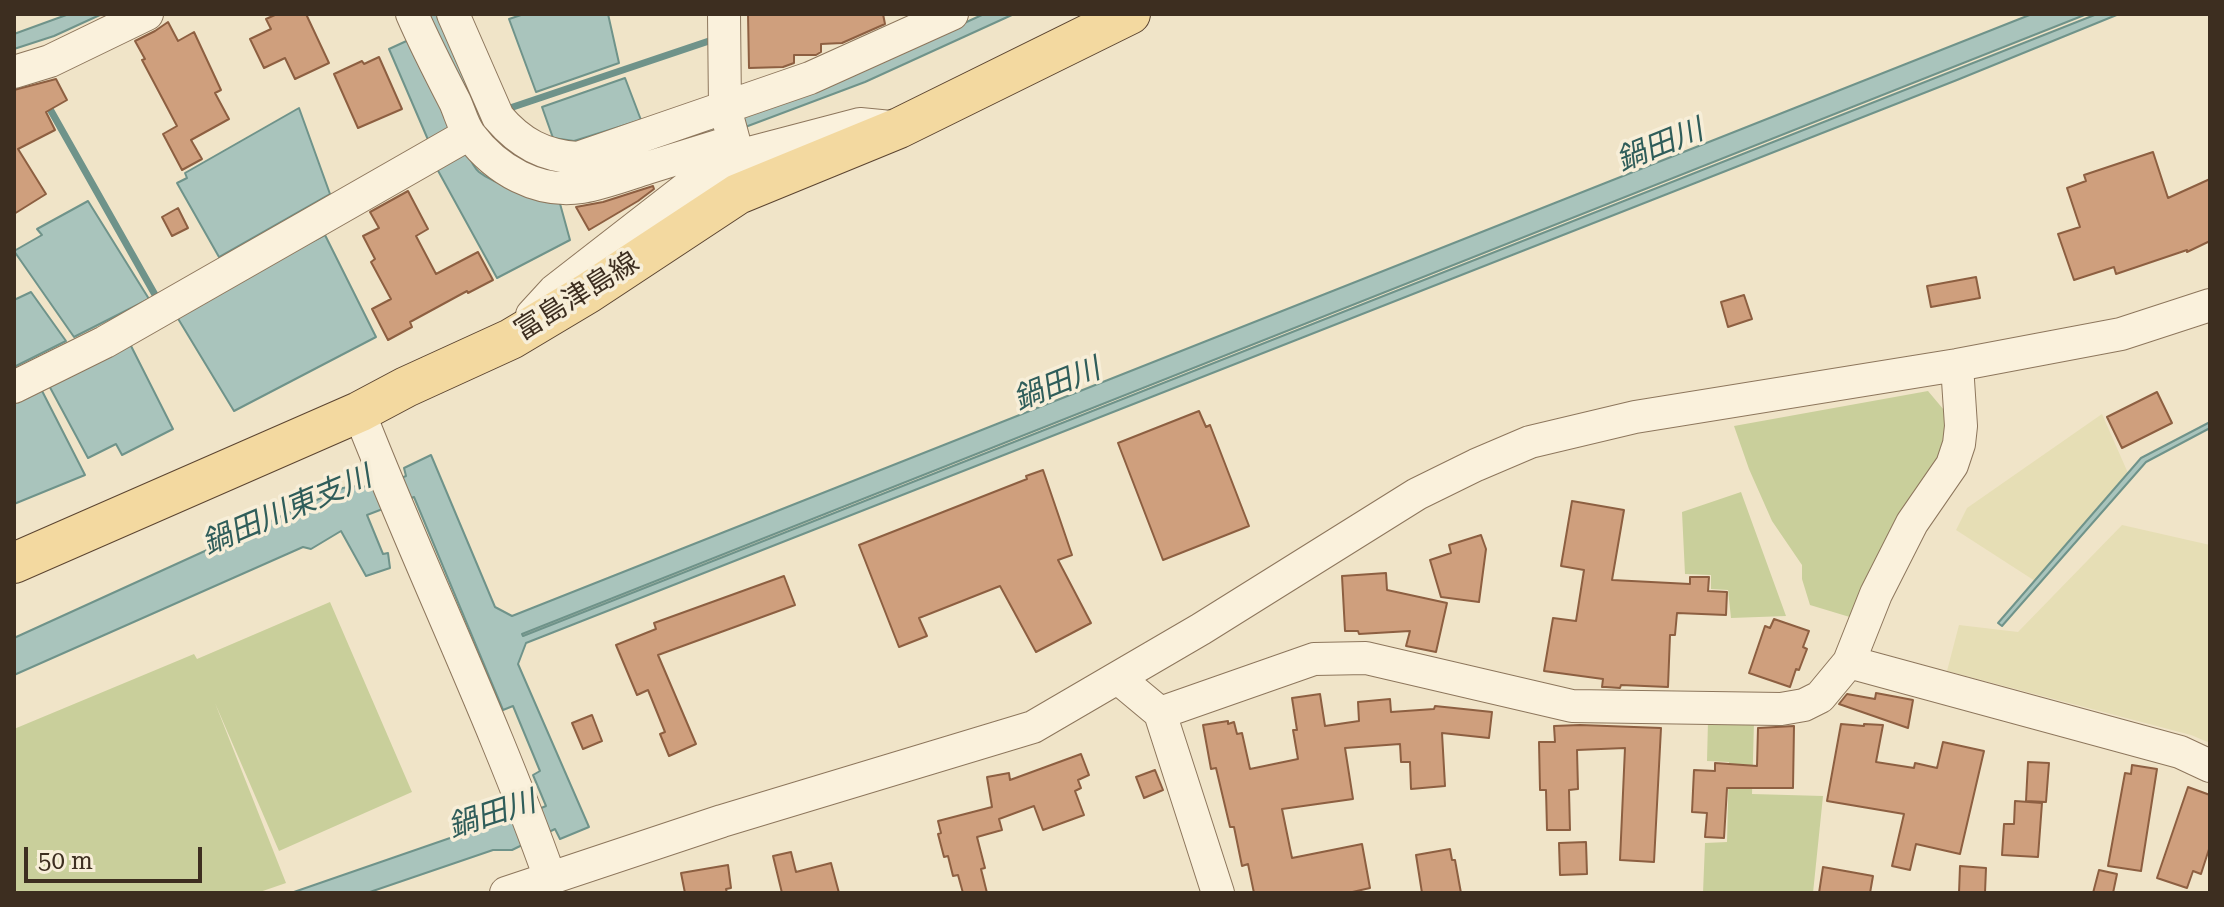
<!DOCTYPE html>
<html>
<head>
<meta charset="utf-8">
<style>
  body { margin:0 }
  #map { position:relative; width:2224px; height:907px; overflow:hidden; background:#f0e4c8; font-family:"Roboto Serif",serif }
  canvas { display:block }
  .frame { position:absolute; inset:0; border:16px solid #3d2e20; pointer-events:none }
  .scale { position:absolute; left:24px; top:847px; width:178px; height:36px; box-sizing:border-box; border:4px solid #3d2e20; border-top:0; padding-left:10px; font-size:24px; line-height:28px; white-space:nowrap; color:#3d2e20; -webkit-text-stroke:6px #f7eed8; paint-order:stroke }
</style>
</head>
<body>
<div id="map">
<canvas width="2224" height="907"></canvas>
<div class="frame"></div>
<div class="scale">50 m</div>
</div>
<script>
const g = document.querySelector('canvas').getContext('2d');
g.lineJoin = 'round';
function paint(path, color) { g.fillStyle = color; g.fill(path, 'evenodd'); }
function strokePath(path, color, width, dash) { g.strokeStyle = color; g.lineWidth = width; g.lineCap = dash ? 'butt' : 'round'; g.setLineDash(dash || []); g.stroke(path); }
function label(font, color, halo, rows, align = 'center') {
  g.font = font + ' "Roboto Serif","Noto Sans JP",serif'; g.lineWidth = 7; g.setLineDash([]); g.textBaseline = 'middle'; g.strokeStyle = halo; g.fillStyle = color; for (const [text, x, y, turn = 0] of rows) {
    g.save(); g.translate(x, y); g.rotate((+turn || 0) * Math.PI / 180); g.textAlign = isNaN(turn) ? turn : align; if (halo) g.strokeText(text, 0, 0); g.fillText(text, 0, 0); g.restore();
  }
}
const farmland = new Path2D(`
  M2102 414 2128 473 2035 581 1956 530 1967 508Z
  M2122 525 2210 545V743L2191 735 1947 671 1959 625 2018 632Z`);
const green = new Path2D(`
  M1928 391 1949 416 1951 438 1853 618 1810 605 1802 579V565L1772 521 1749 469 1734 426Z
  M1741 492 1786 616 1731 618 1728 590 1711 589V575L1685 574 1682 512Z
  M330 602 412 792 279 851 215 703 286 883 257 893H14V729L194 654 197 659Z
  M1708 721 1754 722 1752 794 1823 796 1813 893H1703L1705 843 1727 842 1729 762 1707 761Z`);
const water = new Path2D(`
  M69 14H102L54 36 14 49V34Z
  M422 14H438L543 163 864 69 984 14H1014L865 82 708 141 564 182 487 143Z
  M524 14H608L619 63 536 92 509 19Z
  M2032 14H2087L522 634 523 636 2097 14H2119L1957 80 526 643 518 664 589 827 560 839 555 829 512 850H493L367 893H291L505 819 510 821 546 806 533 775 540 771 513 706 503 710 414 497 367 515 383 554 388 553 390 568 366 576 341 531 311 549 303 547 14 675V638L343 488 353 486 378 487 406 476 404 468 431 455 495 607 512 616Z
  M413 38 451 129 429 142 389 49Z
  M625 78 641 120 574 141 553 138 542 107Z
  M299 108 330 194 219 257 177 183 187 178 185 173Z
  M466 150C469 157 473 167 479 172 496 186 537 195 559 200L570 240 497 278 436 167Z
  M88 201 149 299 74 337 14 251 42 235 37 229Z
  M325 235 376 337 234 411 174 312Z
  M31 292 66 341 14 367V300Z
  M127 338 173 429 122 455 116 444 88 458 46 380Z
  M38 383 85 475 14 504V396Z
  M2210 422V428L2146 462 2002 626 1998 623 2141 458Z`);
const stream = new Path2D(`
  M46 102 158 300 161 298
  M510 108 709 41`);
const building = new Path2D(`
  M277 14H306L329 63 295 79 285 58 264 68 250 39 271 29 266 19Z
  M748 14H883L885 24 842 43 821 44V52L816 55H794V63L783 67 749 68Z
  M168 22 178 41 194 32 221 90 215 93 229 119 191 140 202 159 182 170 163 134 177 126 142 60 145 59 135 41 155 31Z
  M379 57 402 109 358 128 334 74 362 61 364 64Z
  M56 79 67 100 46 112 55 130 18 149 46 194 14 214V90Z
  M2153 152 2168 198 2210 179V241L2187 252V250L2116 274 2114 267 2074 280 2058 234 2080 227 2067 188 2086 181 2084 175Z
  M653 186 654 189 638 201 589 230 576 207 603 202Z
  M408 191 428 229 416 236 436 274 478 252 493 280 468 293 467 291 410 322 412 327 388 340 372 309 391 299 371 262 375 259 363 236 379 228 370 212Z
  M178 208 188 228 172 236 162 217Z
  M1976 277 1980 298 1931 307 1927 286Z
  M1744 295 1752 319 1728 327 1721 302Z
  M2157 392 2172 423 2122 448 2107 417Z
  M1199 411 1206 427 1210 425 1249 526 1163 560 1118 443Z
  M1043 470 1072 555 1058 560 1091 623 1036 652 1000 586 919 618 927 636 899 647 859 545 1027 479 1026 476Z
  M1572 501 1624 510 1612 580 1690 584V577H1709L1708 591 1727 592 1726 615 1677 613 1675 635H1670L1668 687 1621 685 1620 688 1606 687H1602L1603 679 1544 671 1553 618 1576 621 1584 570 1561 566Z
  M1481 535 1486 549 1479 602 1441 597 1430 560 1451 553 1449 545Z
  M1386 573 1387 590 1447 603 1436 652 1406 646 1410 631 1359 634 1358 631H1345L1342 576Z
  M784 576 795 605 658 655 696 744 669 756 660 734 665 732 648 690 637 695 616 645 656 629 654 623Z
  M1774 619 1809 631 1803 647 1807 649 1799 670 1796 669 1790 687 1749 673 1765 626 1770 628Z
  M1876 693 1913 700 1908 728 1839 704 1847 694 1875 699Z
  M1320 694 1325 726 1359 721 1358 702 1390 699 1391 712 1434 709 1435 706 1492 712 1489 738 1442 733 1445 786 1411 789 1410 762H1401L1400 744 1345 748 1353 799 1282 809 1292 858 1362 844 1370 888 1348 893H1254L1248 864 1242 866 1234 827H1230L1216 768 1211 769 1203 725 1228 721V724L1234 722 1237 734 1242 733 1250 769 1298 759 1293 730H1297L1292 698Z
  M592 715 602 741 583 749 572 723Z
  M1841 724 1864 726V724L1883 725 1876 762 1914 768 1915 763 1937 768 1943 742 1984 751 1960 854 1916 844 1910 870 1892 866 1904 814 1827 801Z
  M1580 725 1661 728 1654 862 1620 860 1625 748 1577 750 1578 789 1569 790 1570 830H1547L1546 790H1540L1539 742H1555L1554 726Z
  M1794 726 1793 788H1727L1724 838 1705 837 1707 813 1692 812 1694 770 1715 771V763L1757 766 1758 728Z
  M1081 754 1089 775 1078 780 1081 788 1075 791 1084 815 1043 830 1034 806 999 819 1002 830 977 837 985 868 981 869 987 893H963L958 875 953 876 948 856 944 857 938 834 941 833 938 821 992 807 987 777 1009 773 1010 780Z
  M2028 762 2049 763 2046 802 2026 801Z
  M2132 765 2157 769 2141 871 2108 866 2125 773 2131 774Z
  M1155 770 1163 790 1144 798 1136 777Z
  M2188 787 2210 795V846L2201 874 2193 871 2187 888 2157 878Z
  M2015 801 2042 803 2038 857 2002 855 2004 824H2014Z
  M1586 842 1587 874 1560 875 1559 843Z
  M1450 849 1452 860H1455L1461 893H1422L1416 855Z
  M791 852 796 872 831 863 839 893H782L773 856Z
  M728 865 731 888 726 889 727 893H685L681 873Z
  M1960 866 1986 868 1985 893H1959Z
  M1823 867 1873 876 1870 893H1819Z
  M2099 870 2117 874 2113 893H2093Z`);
const minor = new Path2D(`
  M412 14C425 44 440 73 455 102 460 113 463 126 470 135 496 170 538 194 582 187 604 183 625 175 647 168 676 159 705 150 734 141
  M453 14 498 117C520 143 544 156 578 158L810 78 952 14
  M724 14 725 108 738 156 860 124 891 127
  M14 72 50 61 147 14
  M532 315 554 291 702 176 738 156
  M14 387 105 342 469 134
  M359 412C420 568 494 720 550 878
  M1849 662 2180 752 2210 766
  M1118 678 1160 713 1218 893
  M1160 713 1314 659 1366 658 1572 706 1781 709 1804 705 1820 697 1849 662 1876 594 1912 523 1952 465 1959 444 1961 426 1957 365
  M506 893 722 821 1033 727 1201 629 1417 494 1476 465 1530 442 1635 417 1957 365 2121 334 2210 305`);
const major = new Path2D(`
  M14 563 359 412 406 387 511 339 588 293 738 194 899 128 1130 14`);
const streetNames = [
  ["富島津島線",577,297,-32]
];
const waterNames = [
  ["鍋田川",1660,146,-22],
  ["鍋田川",1057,385,-22],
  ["鍋田川東支川",287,511,-23],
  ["鍋田川",492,815,-18]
];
paint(farmland, '#e6deb5');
paint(green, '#c9cf9b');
paint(water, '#a9c4bc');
strokePath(water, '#6f938a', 2);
strokePath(stream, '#6f938a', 7);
paint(building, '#cf9f7d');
strokePath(building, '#8d5f41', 2);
strokePath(minor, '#8d765c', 34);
strokePath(major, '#5b4430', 42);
strokePath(minor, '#faf1dc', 32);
strokePath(major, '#f3d9a0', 40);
label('28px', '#3d2e20', '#f7eed8', streetNames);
label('italic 30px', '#2f5d5a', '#f7eed8', waterNames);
</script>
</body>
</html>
